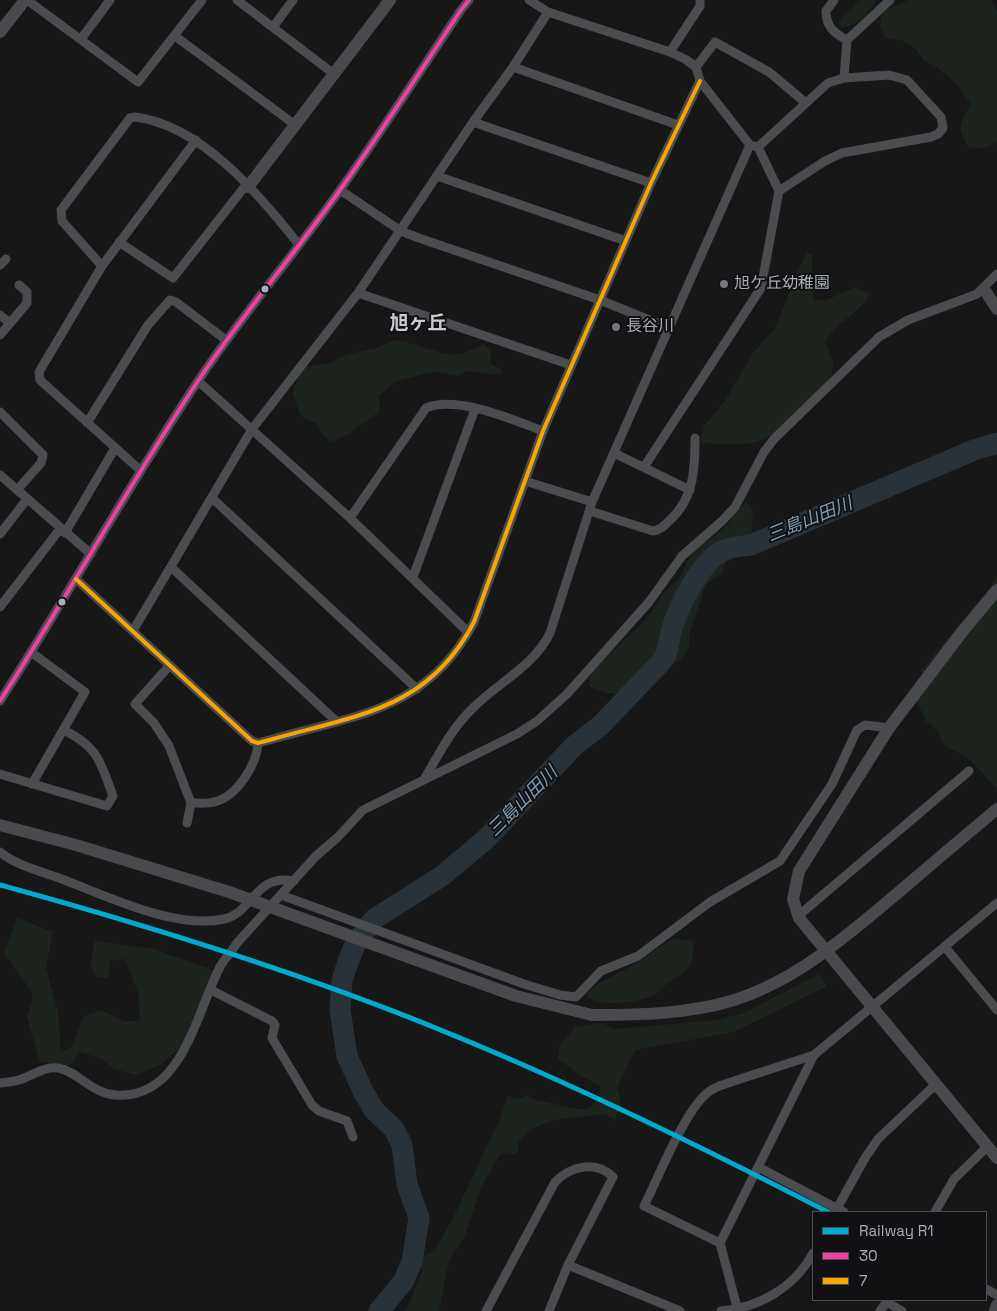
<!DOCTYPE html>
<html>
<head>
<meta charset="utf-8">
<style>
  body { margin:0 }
  #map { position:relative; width:997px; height:1311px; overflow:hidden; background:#171717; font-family:"Space Grotesk",sans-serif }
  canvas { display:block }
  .legend { position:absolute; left:812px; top:1211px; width:175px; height:90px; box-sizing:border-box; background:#111113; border:1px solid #4d4f55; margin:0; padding:6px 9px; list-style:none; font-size:15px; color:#a8adb8 }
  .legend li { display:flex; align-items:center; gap:10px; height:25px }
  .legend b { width:25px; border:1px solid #4d4f55 }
</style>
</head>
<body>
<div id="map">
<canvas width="997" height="1311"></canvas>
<ul class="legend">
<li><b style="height:6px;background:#00a9ce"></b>Railway R1</li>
<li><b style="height:6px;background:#f240a1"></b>30</li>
<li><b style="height:6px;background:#f7a600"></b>7</li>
</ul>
</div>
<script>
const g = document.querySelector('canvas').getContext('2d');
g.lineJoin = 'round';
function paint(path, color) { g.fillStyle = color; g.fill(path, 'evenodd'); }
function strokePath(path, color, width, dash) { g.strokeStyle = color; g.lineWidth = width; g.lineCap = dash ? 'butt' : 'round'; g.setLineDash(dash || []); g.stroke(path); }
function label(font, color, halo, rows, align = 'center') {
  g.font = font + ' "Space Grotesk","Noto Sans JP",sans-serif'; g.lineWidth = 4; g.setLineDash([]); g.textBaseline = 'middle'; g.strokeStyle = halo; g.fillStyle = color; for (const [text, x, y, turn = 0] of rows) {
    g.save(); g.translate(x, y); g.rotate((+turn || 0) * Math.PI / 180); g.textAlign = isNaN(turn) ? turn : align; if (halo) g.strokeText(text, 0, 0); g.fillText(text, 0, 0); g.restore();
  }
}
const green = new Path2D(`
  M861 0H876C867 15 858 25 841 28L839 20Z
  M908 0H991L997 11V143L982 148 970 149C957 128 958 126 971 105L957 84 934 65 924 61 917 50 901 40 885 38 880 25 882 12Z
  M807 253 812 255 813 300H827L855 287 870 294C859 314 836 322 825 342 828 349 834 361 833 368 828 396 779 438 751 443 735 446 716 443 700 443L704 426 725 401 753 353 776 327 799 267Z
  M396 340C414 342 442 357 458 354 466 353 476 347 484 344L490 350 491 364 502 370 500 375 467 371 459 376 435 372 423 374 397 381 379 396 380 411 353 431 333 442 324 436 316 423 305 419 299 413 293 392 299 374 307 367 332 362 345 355 376 348Z
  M747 502 753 509 751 539 744 552 726 562 722 573 706 584 689 635C693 664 664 669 642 670L635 686C614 694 610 698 590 686V677L595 667 644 622 664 593 679 578 693 551 721 531 730 522 734 513Z
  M997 578V787L996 788C981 771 968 754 946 747L938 732 926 721 917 702 921 671Z
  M17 918 53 932 46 968 58 1012 61 1052 71 1047 84 1016 101 1010 124 1021H140L138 993 125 959 110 961 109 978 97 977 90 966 95 941 153 949 213 970 183 1046 160 1065 136 1075 114 1069 102 1059 80 1052 70 1065 40 1062 27 1017 32 1002V992L4 954Z
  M675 938 692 941 694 946C693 951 693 959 690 965 686 973 676 976 669 982 666 984 664 987 661 990 646 1003 604 1008 587 997V993C598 982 610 978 624 970 642 961 657 947 675 938Z
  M819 974 827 986 734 1032 635 1050 617 1088 621 1101 615 1121 605 1114 553 1120 531 1129 518 1143V1152L515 1154 507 1152 499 1156 481 1187 464 1238 449 1260 439 1311H406L421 1274 423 1257 435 1250 454 1216 500 1119 507 1096 519 1099 528 1095 532 1099 577 1109H589L599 1099 601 1086 581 1076 558 1059 560 1045 575 1027 602 1023 615 1029 718 1020 744 1013Z`);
const river = new Path2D(`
  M379 1311 403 1282 412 1262 419 1218 407 1184 402 1145 394 1129 374 1110 363 1091 347 1056 340 1010 342 980 349 959 355 945 374 919 442 876 486 839 574 746 601 725 662 661C669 652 668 643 671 632 677 609 701 560 724 550 732 547 742 546 751 545L974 450 997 443`);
const street = new Path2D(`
  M27 0 138 82 202 0
  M237 0 334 74
  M529 0 548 12 670 52 685 59 696 67 700 81 750 145 758 147 779 191 825 161 842 153 931 137 938 134 943 128 941 117 907 80 889 75 844 78
  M834 0 826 11C826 27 834 33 847 40L890 0
  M273 27 293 0
  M175 36 294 124
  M81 39 110 0
  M670 52 700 6V0
  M513 67 678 125
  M696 67 715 42 769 72 806 103
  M473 122 651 183
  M758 147 828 83 844 78 847 40
  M437 176 626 241
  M340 190 401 231 416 237 600 300 669 328
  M119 242 173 278 246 185
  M0 265 6 259
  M102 266 62 221 61 210 130 118 135 117C201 125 260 195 299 245
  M358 293 571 365
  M0 315 10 323
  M0 335 27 303V292L19 285
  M198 381 350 518 468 632
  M0 412 43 455 41 463 17 490
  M87 423 148 325 170 300 176 302 226 340
  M614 453 690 490
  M644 467 761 288 779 191
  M140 470 40 380 39 372 102 266 196 140
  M0 475 91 554
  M525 481 592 502
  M212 498 417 689
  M590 511 653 531C660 530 664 526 669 521 694 499 695 469 695 438
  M350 518 426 408C457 395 514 420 543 431
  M65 533 115 448
  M0 534 27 499
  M171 567 336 721
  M413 577 475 409
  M76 579 252 741 258 743 273 739C358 715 429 709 474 622L543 431 651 183 700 81
  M0 607 60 529
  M134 629 252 429 358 293 473 122 513 67 548 12
  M31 652 85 692 32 784
  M170 665 135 704 154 723 169 746 191 803 187 823
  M0 701C68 596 128 486 198 381 242 315 294 255 340 190 382 131 421 70 461 10L469 0
  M0 774 107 806 113 796C100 761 99 748 64 730
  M425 778C440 752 452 728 473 708 499 682 534 666 550 633L592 502 750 145
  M191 803C198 803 207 804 214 802 237 797 257 764 258 743
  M0 852C15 865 41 871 59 878 105 895 174 930 224 919 253 913 255 873 294 881
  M281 895 524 984 560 995 576 997 601 971 638 956 710 902 780 861 832 784 857 730 865 725 889 728
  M798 916 969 771
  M945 947 997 1010
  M211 990 272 1021 275 1025 272 1038 312 1105 319 1111 347 1121 353 1137
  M0 1083C6 1082 13 1082 19 1080 32 1076 44 1066 58 1068 78 1071 90 1093 116 1095 183 1100 197 1009 221 965 226 958 232 951 237 943L316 856 338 837 363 810 517 734 537 721 567 694 649 602 682 556 722 521 735 507 764 452 774 439 879 337 908 320 977 294 997 274
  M758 1167 844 1212
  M835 1212 865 1158 878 1139 935 1085
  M935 1212 954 1179 987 1147
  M720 1243 644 1206C658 1178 683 1116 704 1096 710 1089 719 1086 728 1083L814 1055 997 903
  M568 1265 680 1311
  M986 1289 997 1295
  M887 1302 902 1311
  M486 1311 555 1182C571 1166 596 1160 613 1177L568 1265 549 1311
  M721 1311C759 1308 795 1287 813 1253
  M738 1311 720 1243 814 1055
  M880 1311 888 1300`);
const secondary = new Path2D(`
  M0 32 25 0
  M248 187 390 0
  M984 289 997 309
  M997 590 962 632 889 728 799 871 793 899 799 918 997 1158
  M0 825 76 845 229 892
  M592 1015C638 1015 687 1014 731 1001 794 982 844 938 893 897 927 868 962 838 997 809
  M995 1311 997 1305`);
const secondaryBridge = new Path2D(`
  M229 892 516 996 592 1015`);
const bus1 = new Path2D(`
  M0 701C68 596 128 486 198 381 242 315 294 255 340 190 382 131 421 70 461 10L469 0`);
const bus2 = new Path2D(`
  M76 579 252 741 258 743 273 739C358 715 429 709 474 622L543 431 651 183 700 81`);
const rail1 = new Path2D(`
  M0 885C150 926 299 972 443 1031 574 1084 702 1147 828 1212`);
const markers = [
  [724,284,5,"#757880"],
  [265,289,4.5,"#a8adb8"],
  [616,327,5,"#757880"],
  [62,602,4.5,"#a8adb8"]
];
const poiNames = [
  ["旭ケ丘幼稚園",734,284],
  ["長谷川",626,327]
];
const waterNames = [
  ["三島山田川",810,520,-22],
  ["三島山田川",523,802,-45]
];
const quarterNames = [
  ["旭ヶ丘",418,324]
];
paint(green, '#1d241e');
strokePath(river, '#2a3239', 21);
strokePath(street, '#4b4c50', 9);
strokePath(secondary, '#4a4a4e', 12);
strokePath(secondaryBridge, '#4a4a4e', 12);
strokePath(bus1, '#f240a1', 4);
strokePath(bus2, '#f7a600', 4);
strokePath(rail1, '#00a9ce', 5);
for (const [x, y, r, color] of markers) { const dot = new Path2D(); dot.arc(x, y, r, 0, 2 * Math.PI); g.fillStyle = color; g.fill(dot); strokePath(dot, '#111113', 2); }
label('16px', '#a8adb8', '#111113', poiNames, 'left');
label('italic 18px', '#7f9bb3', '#111113', waterNames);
label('bold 19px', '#c9ccd4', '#111113', quarterNames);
</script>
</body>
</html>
